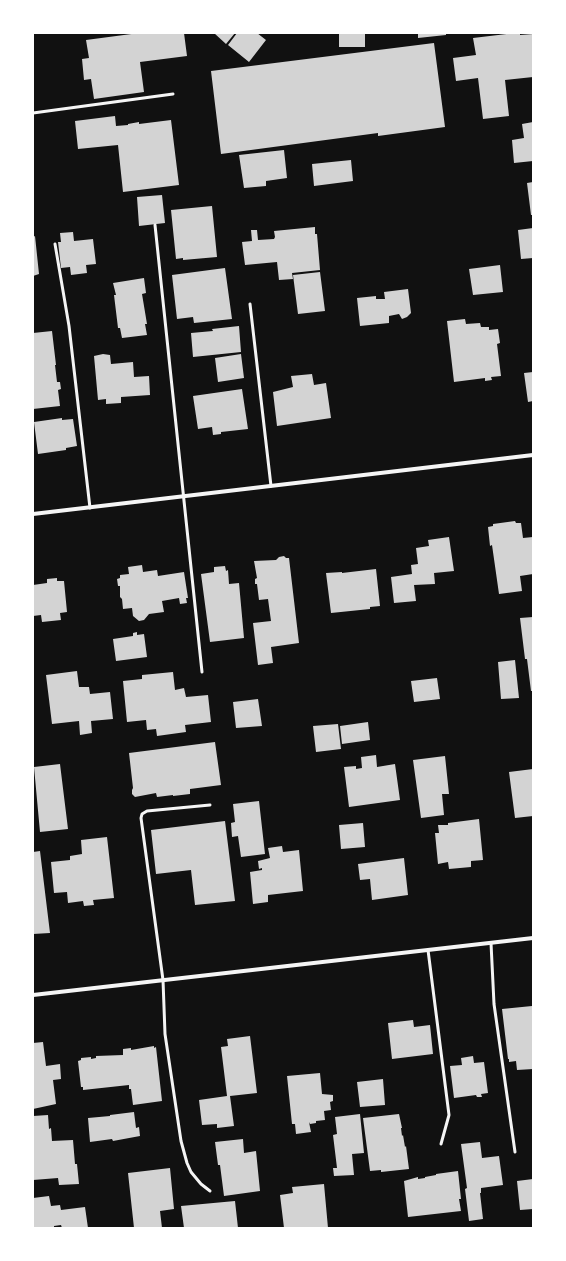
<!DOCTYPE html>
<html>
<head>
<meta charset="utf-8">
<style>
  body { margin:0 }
  #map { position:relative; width:566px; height:1261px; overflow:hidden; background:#111; font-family:"Public Sans",sans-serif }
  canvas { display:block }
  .frame { position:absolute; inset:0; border:34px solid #fff; pointer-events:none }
</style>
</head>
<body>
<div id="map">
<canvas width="566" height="1261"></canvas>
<div class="frame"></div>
</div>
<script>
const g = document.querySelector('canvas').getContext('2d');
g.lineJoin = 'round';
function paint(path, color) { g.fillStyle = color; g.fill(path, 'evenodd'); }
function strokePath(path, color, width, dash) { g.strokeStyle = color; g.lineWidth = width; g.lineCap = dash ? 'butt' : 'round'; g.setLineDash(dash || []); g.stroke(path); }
const building = new Path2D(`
  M139 33H184L187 56 140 62 144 92 94 99 91 79 84 80 82 59 89 58 86 40Z
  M214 33H235L226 44Z
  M237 33H257L266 40 249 62 228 45Z
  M339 33H365V47H339Z
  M418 33H446V35L418 38Z
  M515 33H520V35L533 34V77L505 80 509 116 483 119 478 78 456 81 453 58 476 55 473 38Z
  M434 43 445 127 378 136V133L221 154 211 71Z
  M115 116 116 126 128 125V124L139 122V124L171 120 179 185 123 192 118 145 78 149 75 121Z
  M533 122V161L514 163 512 140 524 138 522 124Z
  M284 150 287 178 266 181V186L244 188 239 155Z
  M351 160 353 181 314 186 312 164Z
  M533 182V215H531L527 183Z
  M162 195 165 223 139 226 137 197Z
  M212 206 217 257 183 260V258L176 259 171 210Z
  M315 227V234H317L320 270 292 273 293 279 279 280 277 262 245 265 242 242 252 241 251 230H257L258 240 274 239 275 237 274 231Z
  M533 228V258L521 259 518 230Z
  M73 232 74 241 93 239 96 264 86 265 87 273 71 275 70 267 61 268 58 242H61L60 233Z
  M35 236 39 274 33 276V237Z
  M500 265 503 292 473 295 469 269Z
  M225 268 232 319 194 323 193 317 177 319 172 275Z
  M320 272 325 311 298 314 293 275Z
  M144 278 146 293 142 294 147 324H145L147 335 122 338 120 328H118L114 295H116L113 283Z
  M408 289 411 313 407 317 402 319 399 314 389 316V323L360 326 357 298 376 296V299H385L384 292Z
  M465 319 466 324 480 323 481 327H489V330L498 329 500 343 497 344 501 376 491 377 492 380 485 381V378L454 382 447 321Z
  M239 326 241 352 193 357 191 333 213 331 212 329Z
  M52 331 56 365H55L57 382H60L61 389 58 390 60 406 33 409V333Z
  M103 354 110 355 111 364 133 362 134 377 149 376 150 395 121 397V403L106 404V399L98 400 94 356Z
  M241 354 244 378 218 382 215 358Z
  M533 372V401L528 402 524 373Z
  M312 374 314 385 326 383 331 418 277 426 273 392 293 387 291 376Z
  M242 389 248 429 221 432V434L213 435 212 427 198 429 193 396Z
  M62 418V420L73 419 77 446 66 448V450L38 454 34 422Z
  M515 521 516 523H521L523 538 533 537V574L520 576 522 591 499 594 492 545 490 546 488 527 493 526V524Z
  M449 537 454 571 434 573 435 584 414 585 416 601 394 603 391 577 412 574 411 565 418 564 416 548 429 546 428 540Z
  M284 556 286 558H289L299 643 271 647 273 663 258 665 253 623 271 621 268 599 259 600 257 584H255V579L257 578 254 561 276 560 279 557Z
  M142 565 143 572 157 570 158 576 184 572 188 598H186L187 603 180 604 179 598 162 601 164 612 149 614 144 620 139 621 133 616 132 608 123 609 122 599 120 597V586H118L117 579 120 578V575L129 574 128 567Z
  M225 566 226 571 228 570 229 584 239 583 244 638 210 642 201 574 214 572V567Z
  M376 569 380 606 370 607V609L331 613 326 573 342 572V573Z
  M57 578V581H64L67 612 60 613 61 620 42 622 41 615 33 616V585L47 583V579Z
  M533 617V691H531L527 659H525L520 618Z
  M137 632V635L144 634 147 657 116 661 113 639 133 636V633Z
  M515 660 519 698 501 699 498 662Z
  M77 671 79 687H89L90 694 110 692 113 719 91 721 92 733 80 735 79 721 52 724 46 675Z
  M173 672 175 690 184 688 186 697 208 695 211 722 185 725 186 732 157 736 156 729 147 730 146 720 127 722 123 681 142 679V675Z
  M437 678 440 699 414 702 411 681Z
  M258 699 262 726 236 728 233 702Z
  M368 722 370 740 342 744 340 726Z
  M338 724 341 749 316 752 313 726Z
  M215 742 221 785 190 789V794L173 796V795L157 797 156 793 135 797 132 794V790L133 788 129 753Z
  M376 755 377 767 395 764 400 800 349 807 344 767 356 766V769L362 768 361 757Z
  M445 756 449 794H442L444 815 421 818 413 760Z
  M60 764 68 829 40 832 34 767Z
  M533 769V816L515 818 509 772Z
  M259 801 265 854 241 857 238 836 232 837 231 823 235 822 233 804Z
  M479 819 483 860 471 861V867L449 869 448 862 438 864 435 833H439L438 825H448V823Z
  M225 821 235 901 195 905 191 870 156 874 151 830Z
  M363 823 365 847 341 849 339 825Z
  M107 837 114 898 93 900 94 905 84 906 83 901 68 903 67 892 54 893 51 862 70 860V856L82 854 81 840Z
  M282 846 283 852 299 850 303 891 268 895V902L253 904 250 872 262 870V868L259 869 258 861 270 858 268 848Z
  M40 851 50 933 33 934V852Z
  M404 858 408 895 372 900 370 879 360 880 358 864Z
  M532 1006 533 1069 517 1070 516 1061 509 1062V1059H508L502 1009Z
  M413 1020 414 1027 430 1025 433 1054 392 1059 388 1023Z
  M250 1036 257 1093 230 1096 234 1126 217 1128V1124L202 1125 199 1100 227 1096 221 1047 228 1046 227 1039Z
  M43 1042 46 1066 60 1064 61 1079 53 1080 56 1104 33 1109V1043Z
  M154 1046V1048L156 1047 162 1101 133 1105 131 1089H129V1085L83 1090V1087H81L78 1061 81 1060V1058L91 1057V1059L96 1058V1056L123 1055V1049L131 1048V1050Z
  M473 1056 474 1063 484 1062 488 1093 481 1094 482 1097H477L476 1095 454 1098 450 1066 462 1065 461 1058Z
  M320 1073 322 1094 333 1095V1101L330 1102 331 1110 324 1111 325 1120 316 1121V1123L310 1124 309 1122 311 1132 296 1134 295 1124H292L287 1076Z
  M383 1079 385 1105 360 1107 357 1082Z
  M134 1112 136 1128 139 1127 140 1136 113 1141 112 1139 90 1142 88 1118 110 1116V1115Z
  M360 1114 364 1153 352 1154 354 1175 334 1176 333 1168H337L333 1135 337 1134 335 1117Z
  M399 1114 402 1128H401L402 1136 403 1135 405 1147 406 1146 409 1169 381 1172V1170L370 1171 363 1118Z
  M48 1115 49 1129 51 1128 52 1141 73 1140 75 1164H77L79 1184 59 1185 58 1178 33 1180V1116Z
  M243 1139 244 1153 256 1151 260 1191 224 1196 220 1165H218L215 1142Z
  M480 1142 482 1158 499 1156 503 1185 481 1188V1193H480L483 1219 469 1221 465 1189 467 1188 461 1144Z
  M170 1168 174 1209 160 1211 162 1228H134L128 1173Z
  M458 1171 461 1199H459L461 1211 408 1217 404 1181 418 1177V1179L425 1178V1177L436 1175V1174Z
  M533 1179V1209L520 1210 517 1181Z
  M324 1184 328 1228H284L280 1195 293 1193 292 1187Z
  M49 1196 51 1206 60 1205 61 1210 85 1207 88 1228H62L61 1225 54 1226V1228H33V1198Z
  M235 1201 238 1228H184L181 1206Z`);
const service = new Path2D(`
  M33 113 173 94
  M155 225 202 672
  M55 244 69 326 90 508
  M250 304 271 486
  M210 805 147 811 142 814 141 818 163 980 165 1034 181 1141 187 1163 191 1172 201 1184 210 1191
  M491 943 494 1004 515 1152
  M428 950 449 1115 441 1144`);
const minor = new Path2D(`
  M33 514 533 455
  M33 995 533 938`);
paint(building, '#d3d3d3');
strokePath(service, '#f5f5f5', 3);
strokePath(minor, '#f5f5f5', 4);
</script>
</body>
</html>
